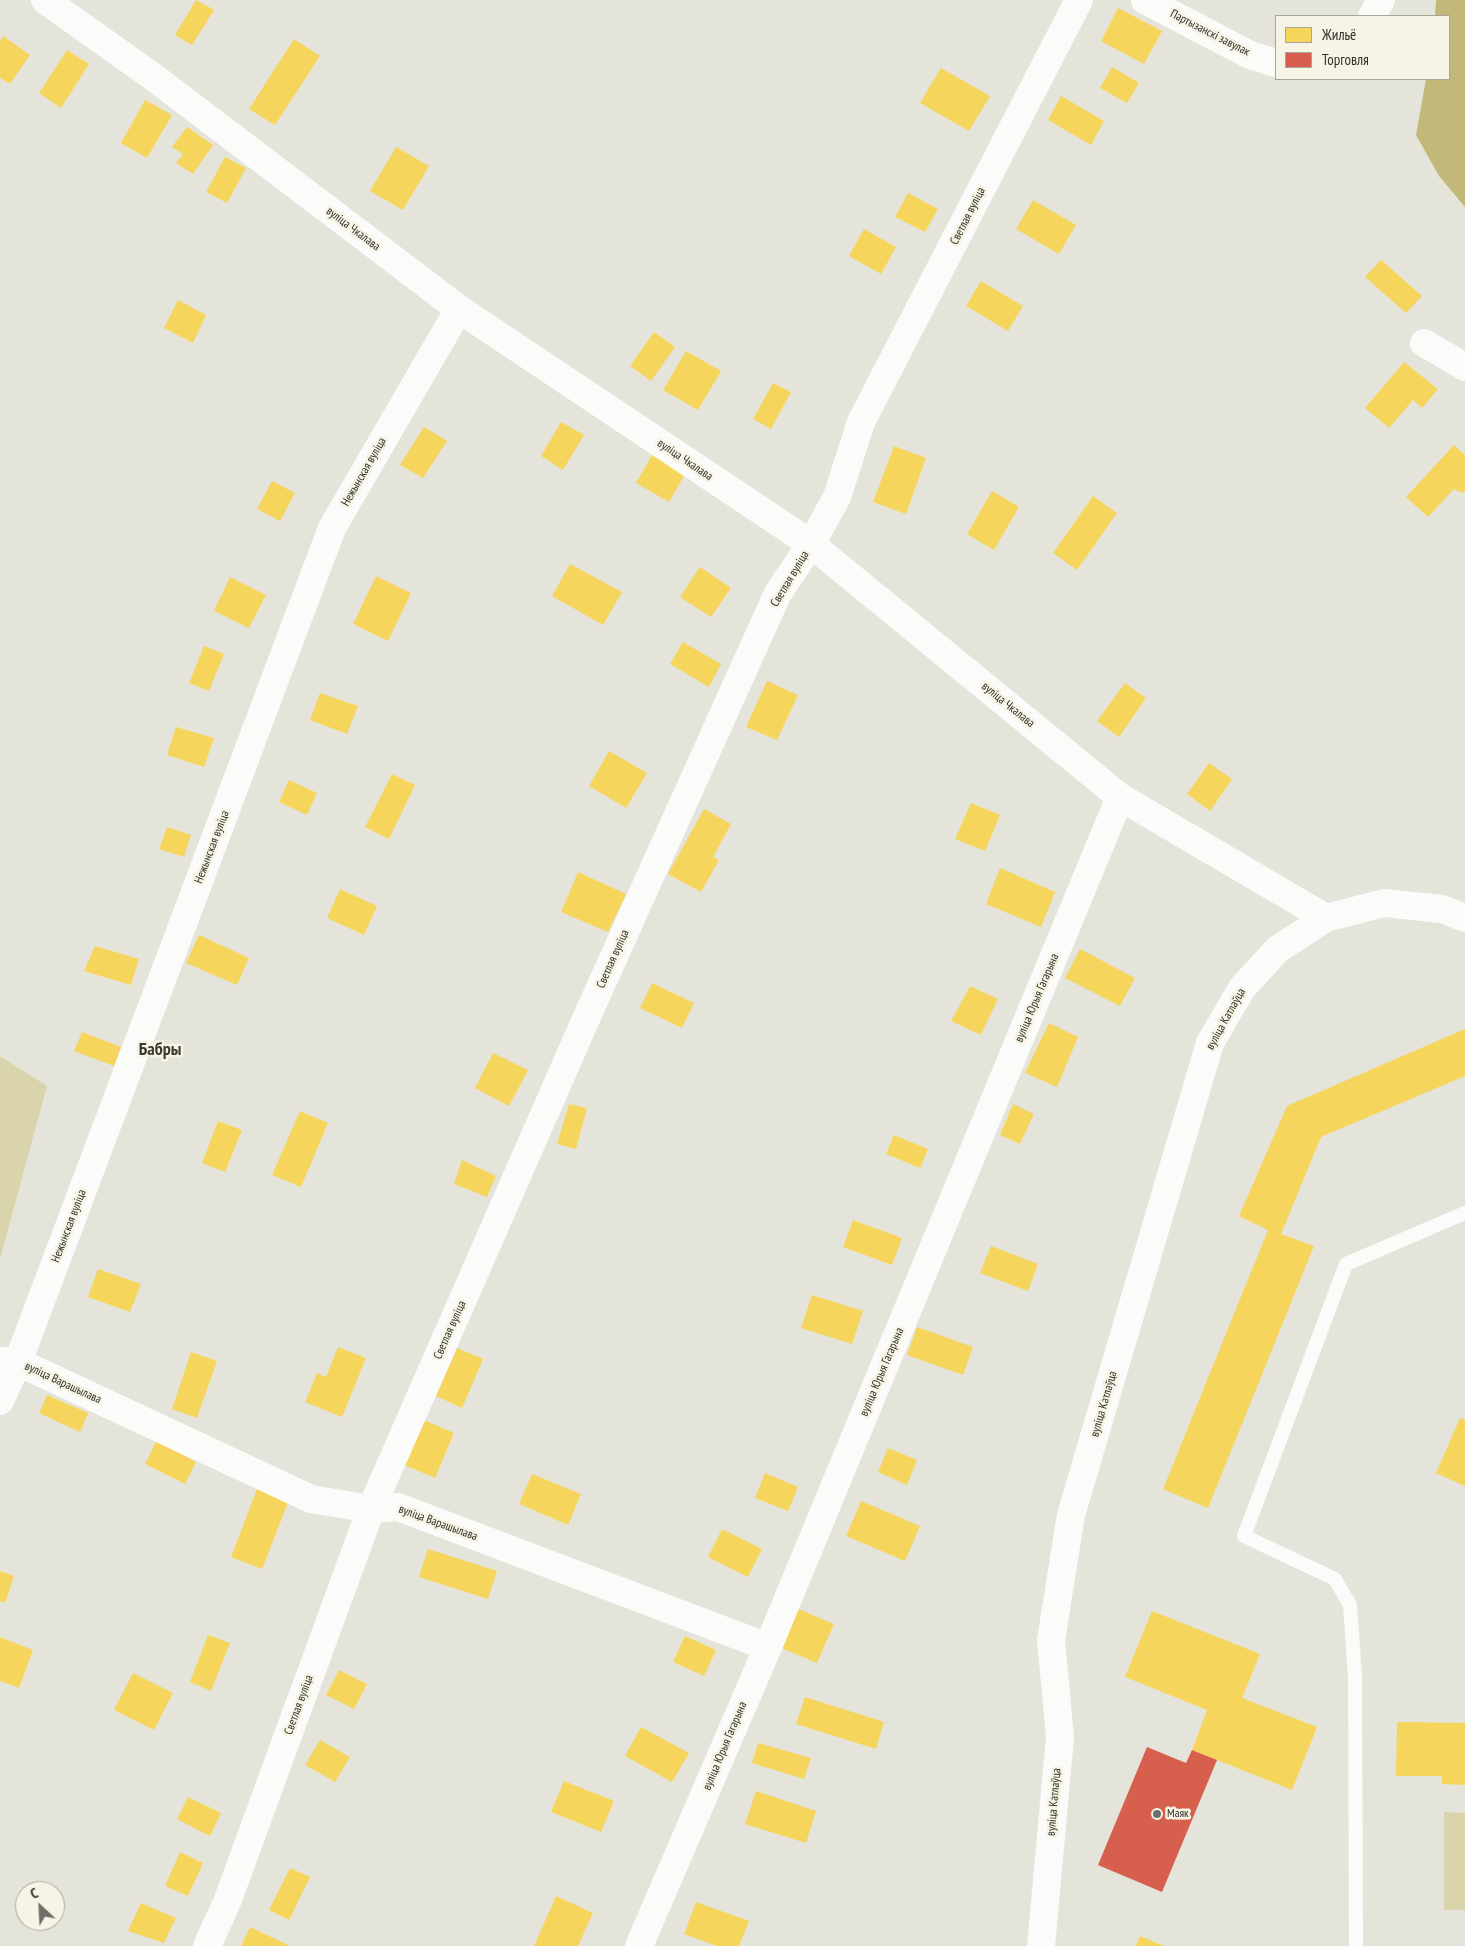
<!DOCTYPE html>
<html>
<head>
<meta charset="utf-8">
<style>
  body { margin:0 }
  #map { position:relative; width:1465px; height:1946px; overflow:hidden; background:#e5e4db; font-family:"PT Sans Narrow",sans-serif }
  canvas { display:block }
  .legend { position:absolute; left:1275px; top:15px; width:175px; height:65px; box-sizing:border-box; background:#f7f4e5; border:1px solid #a7a59a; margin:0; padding:6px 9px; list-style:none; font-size:15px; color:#302f2a }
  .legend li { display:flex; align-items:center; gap:10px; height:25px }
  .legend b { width:25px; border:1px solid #a7a59a }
  .north { position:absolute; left:15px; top:1881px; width:50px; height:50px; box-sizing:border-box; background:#f7f4e5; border:1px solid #a7a59a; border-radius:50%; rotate:335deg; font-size:14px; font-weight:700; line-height:20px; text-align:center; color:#302f2a }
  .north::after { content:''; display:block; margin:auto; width:18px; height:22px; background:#6f6e68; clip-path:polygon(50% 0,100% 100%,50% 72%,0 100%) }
</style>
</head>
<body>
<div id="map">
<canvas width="1465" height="1946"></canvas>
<ul class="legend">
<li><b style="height:14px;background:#f6d55c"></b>Жильё</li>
<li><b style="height:14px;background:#d6604d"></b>Торговля</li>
</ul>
<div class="north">С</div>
</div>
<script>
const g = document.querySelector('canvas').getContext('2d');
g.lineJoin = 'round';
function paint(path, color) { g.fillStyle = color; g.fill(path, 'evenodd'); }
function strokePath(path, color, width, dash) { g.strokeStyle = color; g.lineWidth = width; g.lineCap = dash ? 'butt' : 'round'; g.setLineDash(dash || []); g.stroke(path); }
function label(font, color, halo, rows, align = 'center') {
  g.font = font + ' "PT Sans Narrow",sans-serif'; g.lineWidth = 5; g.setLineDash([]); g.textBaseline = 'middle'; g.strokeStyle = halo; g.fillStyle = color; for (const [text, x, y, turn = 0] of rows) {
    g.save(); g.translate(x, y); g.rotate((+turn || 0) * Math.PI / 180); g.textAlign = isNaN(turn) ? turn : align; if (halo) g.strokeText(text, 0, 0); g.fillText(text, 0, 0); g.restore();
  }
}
const green = new Path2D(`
  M0 1056 47 1086 0 1259Z
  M1444 1812 1465 1813V1910H1444Z`);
const water = new Path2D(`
  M1436 0H1465V207L1439 176 1416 135 1426 79H1449V16H1435Z`);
const homes = new Path2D(`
  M196 0 214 10 192 45 175 35Z
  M1118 8 1162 31 1144 64 1101 41Z
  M3 36 30 55 10 84 0 78V41Z
  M294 39 320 56 275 125 249 109Z
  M67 50 89 64 61 108 39 93Z
  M1112 67 1139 83 1127 103 1100 88Z
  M941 68 990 96 969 131 920 103Z
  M1061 96 1104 121 1091 145 1048 120Z
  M145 100 172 115 147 158 121 143Z
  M187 127 213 145 193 174 176 163 183 154 172 147Z
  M396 147 429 166 403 210 370 191Z
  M225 157 246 168 227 203 206 192Z
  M908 193 938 209 925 232 895 217Z
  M1033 200 1076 225 1059 254 1016 229Z
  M864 229 896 247 881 274 849 256Z
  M1381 260 1422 296 1406 313 1365 277Z
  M981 281 1023 306 1008 331 966 306Z
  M178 300 206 315 193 343 164 328Z
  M654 332 675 347 651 381 630 366Z
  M686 351 721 371 698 410 663 390Z
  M1404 362 1438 389 1422 408 1413 400 1389 428 1365 408Z
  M773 383 791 392 771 429 753 419Z
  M561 422 584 435 563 470 541 456Z
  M424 427 447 441 423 478 400 465Z
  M1454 445 1465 455V491L1463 493 1454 489 1428 517 1406 497Z
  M894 446 926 458 906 514 873 502Z
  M652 455 685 474 669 502 636 483Z
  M272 481 295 493 280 521 257 509Z
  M992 491 1019 507 994 550 967 534Z
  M1093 496 1117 513 1077 570 1053 553Z
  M570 564 622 592 603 625 552 596Z
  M700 567 731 588 711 617 680 597Z
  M376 576 411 593 388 641 353 624Z
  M230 577 266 595 249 628 214 611Z
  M683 642 721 664 709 687 670 664Z
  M204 646 224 654 209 691 189 683Z
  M767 681 798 695 777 740 746 727Z
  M1125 683 1146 698 1119 737 1097 721Z
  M320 693 358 706 347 734 310 720Z
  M176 727 214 738 204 767 167 755Z
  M609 751 647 773 626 808 589 786Z
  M1209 763 1232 779 1210 811 1187 794Z
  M392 774 415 785 389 839 365 827Z
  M289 780 317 793 307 815 279 802Z
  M971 803 1000 815 985 851 955 839Z
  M704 809 731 824 713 857 719 860 701 892 668 874Z
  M167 827 191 835 184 857 159 849Z
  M1000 868 1055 892 1041 927 986 904Z
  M578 872 626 894 608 932 561 912Z
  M340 889 377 906 364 935 327 918Z
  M199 935 249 958 237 985 186 963Z
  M95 946 139 959 131 985 84 971Z
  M1080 949 1135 978 1120 1006 1065 978Z
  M652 983 694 1003 682 1028 640 1008Z
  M970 986 998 999 981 1035 951 1021Z
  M1049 1023 1078 1037 1057 1087 1025 1073Z
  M1465 1029V1076L1321 1137 1281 1234 1314 1246 1208 1508 1163 1489 1268 1230 1239 1216 1287 1106Z
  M82 1032 121 1047 114 1066 74 1051Z
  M493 1053 528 1070 509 1106 475 1088Z
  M569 1104 587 1108 576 1149 557 1144Z
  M1013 1104 1034 1114 1020 1144 1000 1135Z
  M300 1111 328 1123 301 1187 272 1175Z
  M218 1121 242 1130 225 1172 202 1163Z
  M894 1135 928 1149 920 1168 886 1154Z
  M462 1160 496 1176 487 1197 454 1184Z
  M853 1220 902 1238 892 1265 843 1247Z
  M991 1246 1038 1264 1028 1291 980 1273Z
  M98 1269 141 1284 130 1312 88 1297Z
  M812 1295 863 1311 852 1344 801 1328Z
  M917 1327 973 1347 963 1375 907 1355Z
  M338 1347 366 1358 342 1417 305 1402 317 1373 326 1377Z
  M457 1348 483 1359 462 1408 436 1396Z
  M191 1352 217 1361 197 1418 172 1409Z
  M47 1395 88 1413 80 1432 39 1413Z
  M1460 1418 1465 1420V1486L1436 1473Z
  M424 1420 454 1433 435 1478 404 1465Z
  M156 1441 196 1462 185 1484 145 1464Z
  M888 1448 917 1460 907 1485 878 1472Z
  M765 1473 798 1487 788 1511 755 1498Z
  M532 1474 581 1494 568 1525 519 1504Z
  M257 1489 289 1500 262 1569 231 1557Z
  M861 1501 920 1526 905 1561 846 1536Z
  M722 1529 762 1549 748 1577 708 1557Z
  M428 1549 497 1571 488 1599 419 1577Z
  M0 1571 14 1576 5 1603 0 1601Z
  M796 1608 834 1624 817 1663 779 1647Z
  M1152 1611 1260 1654 1242 1698 1317 1727 1292 1790 1192 1750 1207 1710 1125 1677Z
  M208 1635 230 1643 211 1691 190 1682Z
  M685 1636 716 1650 704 1676 673 1662Z
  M0 1637 33 1650 19 1688 0 1681Z
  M339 1670 367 1684 354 1709 326 1695Z
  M133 1673 173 1693 154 1730 114 1710Z
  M805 1697 884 1722 876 1749 796 1724Z
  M1397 1722 1465 1723V1785L1442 1784V1776H1396Z
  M641 1727 689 1753 672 1782 625 1756Z
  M320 1740 350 1757 335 1782 305 1765Z
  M758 1743 811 1758 804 1779 752 1763Z
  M564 1781 614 1801 601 1832 551 1812Z
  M756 1791 816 1811 806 1843 745 1824Z
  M188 1797 221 1813 210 1836 177 1819Z
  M180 1852 203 1863 188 1896 165 1886Z
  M290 1868 310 1877 289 1920 269 1910Z
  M556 1896 593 1913 578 1946H534Z
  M696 1902 749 1921 739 1946H717L684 1934Z
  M141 1903 176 1918 164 1943 128 1931Z
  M250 1927 290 1946H241Z
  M1140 1936 1164 1946H1136Z`);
const shops = new Path2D(`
  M1147 1747 1186 1763 1192 1750 1217 1760 1162 1892 1098 1865Z`);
const service = new Path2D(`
  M1356 1946 1355 1676 1350 1605 1335 1579 1244 1536 1346 1264 1465 1213`);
const minor = new Path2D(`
  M45 0 152 76 459 309 811 544 1120 797 1326 918
  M1145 0 1250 55 1276 63
  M1372 16 1381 0
  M1424 343 1465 367
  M0 1361 18 1362 311 1499 371 1509 398 1507 768 1647
  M0 1401 18 1362 332 528 459 309
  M207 1946 227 1902 371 1509 589 1012 778 593 811 544 837 497 861 422 1079 0
  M639 1946 768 1647 1120 797
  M1041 1946 1060 1737 1051 1640 1071 1515 1210 1043 1242 988 1278 949 1326 918 1384 903 1442 909 1465 918`);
const markers = [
  [1157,1814,5,"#6f6e68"]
];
const streetNames = [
  ["Партызанскі завулак",1210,33,27],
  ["Светлая вуліца",968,216,-63],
  ["вуліца Чкалава",353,229,37],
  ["вуліца Чкалава",685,460,34],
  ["Нежынская вуліца",364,472,-60],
  ["Светлая вуліца",790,579,-59],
  ["вуліца Чкалава",1008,705,39],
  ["Нежынская вуліца",212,847,-69],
  ["Светлая вуліца",613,959,-66],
  ["вуліца Юрыя Гагарына",1037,998,-67],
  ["вуліца Катлаўца",1226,1019,-61],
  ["Нежынская вуліца",69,1226,-69],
  ["Светлая вуліца",450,1330,-66],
  ["вуліца Юрыя Гагарына",882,1372,-67],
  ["вуліца Варашылава",63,1383,25],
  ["вуліца Катлаўца",1104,1404,-74],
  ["вуліца Варашылава",438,1523,20],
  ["Светлая вуліца",299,1705,-70],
  ["вуліца Юрыя Гагарына",725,1746,-67],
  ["вуліца Катлаўца",1054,1802,-85]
];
const poiNames = [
  ["Маяк",1167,1814]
];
const districtNames = [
  ["Бабры",160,1050]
];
paint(green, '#dad4ad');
paint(water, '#c2b879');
paint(homes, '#f6d55c');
paint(shops, '#d6604d');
strokePath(service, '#fbfbfa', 14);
strokePath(minor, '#fbfbfa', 28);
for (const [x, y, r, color] of markers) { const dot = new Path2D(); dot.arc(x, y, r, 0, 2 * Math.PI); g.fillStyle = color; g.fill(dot); strokePath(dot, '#f7f4e5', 2); }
label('12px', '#302f2a', '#f7f4e5', streetNames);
label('12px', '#302f2a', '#f7f4e5', poiNames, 'left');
label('bold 18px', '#3d3b2f', '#f7f4e5', districtNames);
</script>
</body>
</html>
